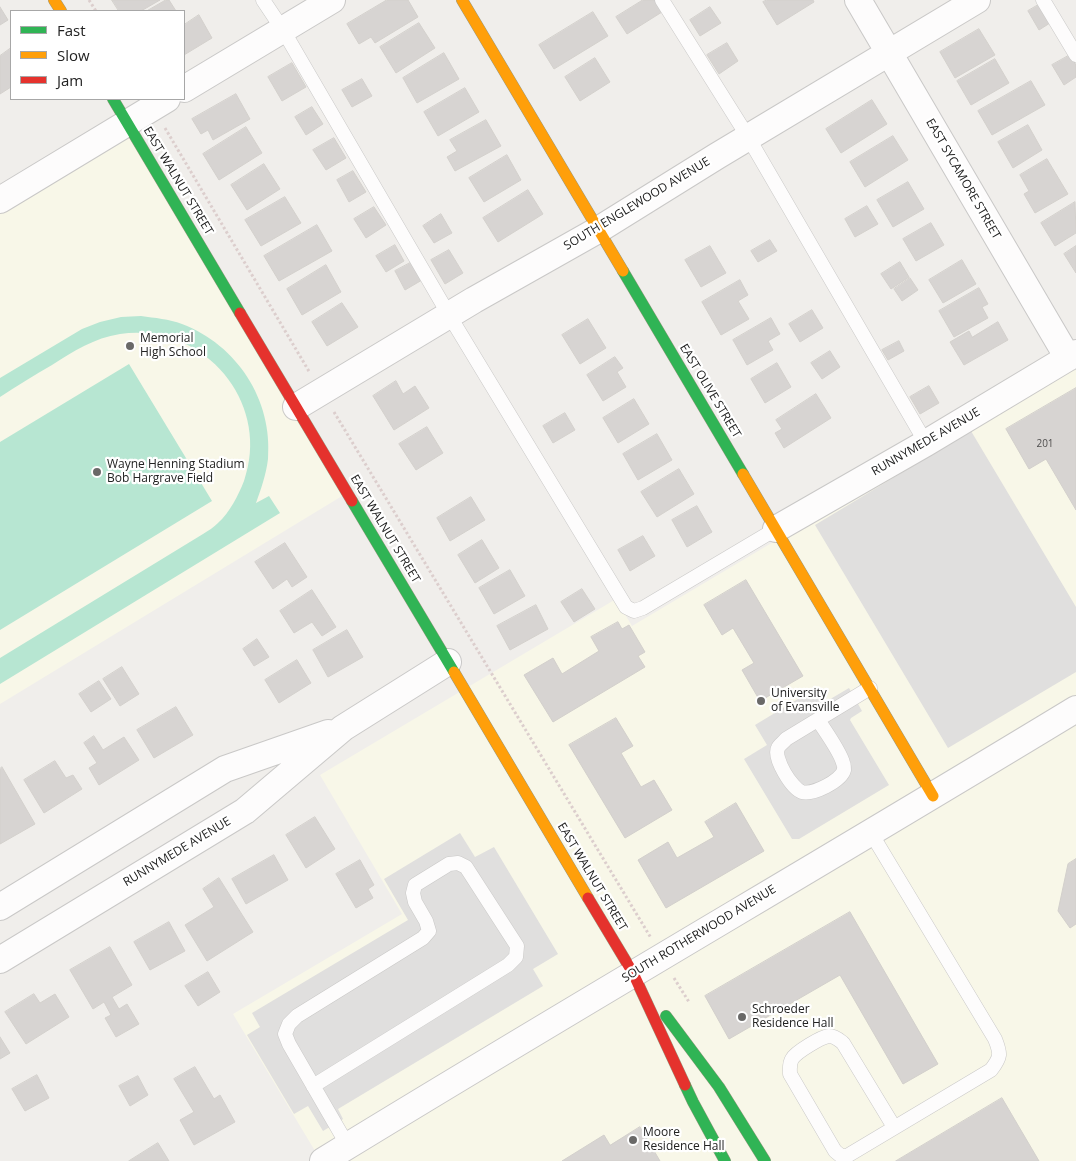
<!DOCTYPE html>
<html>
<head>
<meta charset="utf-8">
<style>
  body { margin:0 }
  #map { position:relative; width:1076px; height:1161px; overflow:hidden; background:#f0eeeb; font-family:"Open Sans",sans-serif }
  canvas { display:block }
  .legend { position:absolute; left:10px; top:10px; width:175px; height:90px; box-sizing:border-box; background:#fff; border:1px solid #a7a7a7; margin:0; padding:6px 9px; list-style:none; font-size:15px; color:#222 }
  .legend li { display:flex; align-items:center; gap:10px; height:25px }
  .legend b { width:25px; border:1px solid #a7a7a7 }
</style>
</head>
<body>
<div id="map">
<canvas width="1076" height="1161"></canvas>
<ul class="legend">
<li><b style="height:6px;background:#30b455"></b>Fast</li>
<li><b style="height:6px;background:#ff9f0a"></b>Slow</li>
<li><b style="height:6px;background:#e5322d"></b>Jam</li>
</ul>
</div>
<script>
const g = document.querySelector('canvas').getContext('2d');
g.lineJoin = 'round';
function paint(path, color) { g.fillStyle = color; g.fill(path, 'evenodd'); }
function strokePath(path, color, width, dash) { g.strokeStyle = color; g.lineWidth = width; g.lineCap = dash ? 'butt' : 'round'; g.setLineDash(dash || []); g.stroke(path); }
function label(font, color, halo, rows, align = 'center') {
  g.font = font + ' "Open Sans",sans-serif'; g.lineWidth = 4.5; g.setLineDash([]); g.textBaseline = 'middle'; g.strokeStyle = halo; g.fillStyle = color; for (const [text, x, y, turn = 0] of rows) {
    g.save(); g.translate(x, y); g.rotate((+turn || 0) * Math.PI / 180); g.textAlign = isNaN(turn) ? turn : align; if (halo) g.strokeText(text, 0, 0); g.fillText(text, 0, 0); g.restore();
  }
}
const education = new Path2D(`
  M127 123 347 493 0 704V200Z
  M1076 362V1161H321L233 1014 402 914 320 775 616 599 632 626Z`);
const pitch = new Path2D(`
  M141 316C155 318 169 319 182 324 237 345 273 400 268 459 266 475 261 489 256 503L269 496 280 513 0 684V658L203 534C208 531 214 527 218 523 230 512 238 496 244 481 272 402 203 322 120 334 94 338 74 351 52 365 34 375 17 386 0 397V378L82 329 100 322 121 317Z
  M129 364 212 501 0 630V442Z`);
const parking = new Path2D(`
  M971 431 1076 607V672L948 748 815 525Z
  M816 688 824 700 827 701 849 688 862 711 851 718 850 720 889 785 799 839H792L744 759 767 745 755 725Z
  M460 833 475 857 494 847 558 954 533 969 543 986 338 1109 343 1119 323 1131 308 1106 294 1114 247 1035 260 1027 252 1013 408 920 384 879Z`);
const building = new Path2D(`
  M112 0H160L141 11H119Z
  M166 0H169L176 11H147Z
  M387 0H408L418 17 375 43 371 37 359 44 347 24Z
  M643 0H655L662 12 627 34 616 17Z
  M767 0H813L814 2 777 25 763 2Z
  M1040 4 1050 23 1039 30 1028 11Z
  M0 7 8 20 0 25Z
  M710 7 721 23 700 36 690 20Z
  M593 12 608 36 554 69 539 45Z
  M199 15 212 38 184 55V25Z
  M419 23 435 48 396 73 380 47Z
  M979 29 995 55 955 78 940 52Z
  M727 43 738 61 719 74 707 55Z
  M11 48V87L0 94V56Z
  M444 53 459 79 417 103 403 78Z
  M1070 55 1076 65V77L1064 85 1052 65Z
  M595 58 610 82 580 101 565 77Z
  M995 59 1009 83 971 105 957 81Z
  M292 63 306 87 282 101 268 77Z
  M362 79 372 96 352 107 342 90Z
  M1031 81 1045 105 992 135 978 111Z
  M465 88 479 112 438 136 424 112Z
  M236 94 250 119 213 140 208 130 201 134 192 119Z
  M872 100 887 124 841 153 826 129Z
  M312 107 323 124 306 135 295 117Z
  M486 120 501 146 455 171 447 157 457 151 450 140Z
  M1028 125 1042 150 1013 168 998 142Z
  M246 127 262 153 219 180 203 154Z
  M893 136 908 160 865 187 850 162Z
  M334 138 346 158 326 170 313 150Z
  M507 155 521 180 484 202 469 178Z
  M1047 159 1068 194 1035 213 1024 194 1029 191 1020 175Z
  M264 164 280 189 247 210 231 185Z
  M353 171 366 192 349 202 337 180Z
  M908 182 924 209 893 227 877 200Z
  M528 190 543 214 498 242 483 218Z
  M285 197 301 223 261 246 245 220Z
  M1075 202 1076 233 1055 246 1041 223Z
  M867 206 878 224 855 237 845 219Z
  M374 207 386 225 366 238 354 219Z
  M441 214 452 233 434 243 423 226Z
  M931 223 944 245 916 261 903 239Z
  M317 225 332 251 279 281 264 256Z
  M770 240 777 251 758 262 751 251Z
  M395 245 404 261 386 272 376 256Z
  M710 246 726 273 701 287 685 260Z
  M1076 246V273L1064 254Z
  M449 250 463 273 445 284 431 260Z
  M962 260 976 284 943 303 929 280Z
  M412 262 422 280 405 290 395 271Z
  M900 262 909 277 891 289 881 274Z
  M326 265 341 292 302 315 287 289Z
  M910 278 918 290 902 301 894 289Z
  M740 280 748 295 738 301 749 319 721 335 702 302Z
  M979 288 988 304 982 307 988 318 954 337 939 311Z
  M342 303 358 327 327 346 312 322Z
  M812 310 823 328 800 342 789 324Z
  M771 318 780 334 768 341 773 350 747 365 733 340Z
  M588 319 606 348 580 364 562 335Z
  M998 322 1008 340 964 365 950 342 969 331 972 337Z
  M899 341 904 351 888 360 882 350Z
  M830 351 840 367 822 379 811 363Z
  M615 357 623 368 617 372 626 387 603 401 587 375Z
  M777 363 791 387 765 403 751 379Z
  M396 381 403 394 415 386 429 408 394 430 373 396Z
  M929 386 939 403 920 414 910 397Z
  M1076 388V510L1046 459 1029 469 1006 429Z
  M816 394 831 418 784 448 775 433 782 429 776 420Z
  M634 399 649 424 618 443 603 418Z
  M565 413 575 430 553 443 543 426Z
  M427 427 443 453 416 470 399 444Z
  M657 434 672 460 638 480 623 454Z
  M679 469 694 494 657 517 641 492Z
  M471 497 485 520 450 541 437 518Z
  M697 506 712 532 687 547 672 520Z
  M643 536 655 556 630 571 618 550Z
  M482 540 499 568 475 583 458 555Z
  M285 543 307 577 292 587 287 579 273 589 255 562Z
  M510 570 525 596 494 614 479 588Z
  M746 580 803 676 760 701 742 670 754 663 733 628 722 635 704 605Z
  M582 589 595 609 574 622 561 602Z
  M312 590 336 627 322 636 312 622 294 633 280 611Z
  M536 605 548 629 510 650 497 626Z
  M618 622 622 629 629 625 645 652 638 656 645 667 553 722 524 675 553 658 562 674 599 651 591 637Z
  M347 630 363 657 328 677 313 650Z
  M257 639 269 657 254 666 243 649Z
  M297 660 311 683 279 703 265 680Z
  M122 667 139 694 120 706 103 679Z
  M99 681 111 699 91 712 79 694Z
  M176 707 193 735 154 758 137 730Z
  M616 718 633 746 621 753 641 787 654 780 672 810 625 838 569 745Z
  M94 736 103 750 124 737 139 760 99 785 89 768 97 763 84 743Z
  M55 761 66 778 73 775 82 789 44 813 24 780Z
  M2 767 35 824 0 844V769Z
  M736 803 764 851 666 908 638 860 668 842 677 858 714 837 705 822Z
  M315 817 335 849 306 868 286 835Z
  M274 855 288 880 246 904 232 879Z
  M1076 859V924L1070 928 1058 911 1068 864Z
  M360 860 374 885 368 889 373 898 356 908 336 874Z
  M219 878 253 932 207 961 185 925 214 907 203 889Z
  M850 912 938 1064 903 1084 840 975 729 1039 705 996Z
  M169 922 185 951 150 970 134 942Z
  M110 947 132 985 112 997 119 1009 127 1004 139 1024 116 1037 105 1018 111 1015 104 1002 93 1009 70 970Z
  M208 972 220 992 198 1006 185 986Z
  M34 994 40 1003 55 994 69 1017 26 1044 5 1012Z
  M0 1037 10 1053 0 1059Z
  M195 1067 214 1099 220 1095 235 1122 194 1145 180 1120 194 1112 174 1079Z
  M37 1075 49 1098 25 1111 12 1089Z
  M138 1076 148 1095 130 1106 119 1086Z
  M1002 1098 1039 1161H896Z
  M640 1127 660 1161H562L604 1135 610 1145Z
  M158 1143 169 1161H129Z`);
const path = new Path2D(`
  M89 0 96 11
  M165 128 310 373
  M334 412 651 938
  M674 978 689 1002`);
const lane = new Path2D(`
  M263 0 283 30 449 315 626 607 634 611 643 608 776 529
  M662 0 748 137 926 443
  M1043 0 1076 55
  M818 720C824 729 841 753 843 763 844 764 844 769 844 770 841 781 813 795 802 792 792 789 773 758 778 748 779 745 784 742 786 739L870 688
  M871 833 995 1039C1001 1054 1001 1057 991 1070L847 1156H841L835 1151 790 1074C790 1069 789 1064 792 1059 796 1052 821 1037 829 1036 835 1036 839 1040 843 1043L894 1127
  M313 1086 508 965 516 957 517 946 466 867 458 863 449 864 415 885 413 893 415 902 426 921 429 931 423 938 297 1016 289 1024 285 1034 289 1044 348 1146`);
const street = new Path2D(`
  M858 0 1068 358
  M184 89 332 0
  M0 200 167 99
  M296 407 474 300 598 230 717 156 977 0
  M776 529 926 443 1076 353
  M0 907 225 769 328 733
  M0 960 245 811 343 728 448 662
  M323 1161C572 1008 826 861 1076 709`);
const fast = new Path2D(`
  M113 99 240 313
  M623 271 743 474
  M352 501 454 672
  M666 1016 719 1087 765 1161
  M685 1085 693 1102 725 1161`);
const slow = new Path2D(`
  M54 0 61 11
  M462 0 623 271
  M743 474 933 796
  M454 672 588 898`);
const jam = new Path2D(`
  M240 313 352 501
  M588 898 633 973 685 1085`);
const markers = [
  [130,346,5,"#6a6968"],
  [97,472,5,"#6a6968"],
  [761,701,5,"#6a6968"],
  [742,1017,5,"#6a6968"],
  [633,1140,5,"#6a6968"]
];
const numberNames = [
  ["201",1045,444]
];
const streetNames = [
  ["EAST SYCAMORE STREET",963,179,60],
  ["EAST WALNUT STREET",178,181,59],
  ["SOUTH ENGLEWOOD AVENUE",637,204,-31],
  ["EAST OLIVE STREET",710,391,59],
  ["RUNNYMEDE AVENUE",926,442,-30],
  ["EAST WALNUT STREET",385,529,59],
  ["RUNNYMEDE AVENUE",177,852,-31],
  ["EAST WALNUT STREET",592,877,59],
  ["SOUTH ROTHERWOOD AVENUE",699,934,-31]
];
const poiNames = [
  ["Memorial",140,339],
  ["High School",140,353],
  ["Wayne Henning Stadium",107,465],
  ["Bob Hargrave Field",107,479],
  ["University",771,694],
  ["of Evansville",771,708],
  ["Schroeder",752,1010],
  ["Residence Hall",752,1024],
  ["Moore",643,1133],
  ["Residence Hall",643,1147]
];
paint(education, '#f8f7e8');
paint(pitch, '#b7e6d2');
paint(parking, '#e0dfde');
paint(building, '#d7d4d2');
strokePath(building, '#d3d0cc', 1);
strokePath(lane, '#c9c8c7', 15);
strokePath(street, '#c9c8c7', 28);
strokePath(fast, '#999a82', 12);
strokePath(slow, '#999a82', 12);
strokePath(jam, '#999a82', 12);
strokePath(path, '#dccecd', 3, [2.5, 2.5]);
strokePath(lane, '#fdfcfc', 14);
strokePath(street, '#fdfcfc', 26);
strokePath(fast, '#30b455', 11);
strokePath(slow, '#ff9f0a', 11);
strokePath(jam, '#e5322d', 11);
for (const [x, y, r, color] of markers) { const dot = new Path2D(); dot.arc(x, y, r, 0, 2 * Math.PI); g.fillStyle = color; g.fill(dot); strokePath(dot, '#fff', 2); }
label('10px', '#4f4e4e', null, numberNames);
label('12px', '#222', '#fff', streetNames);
label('12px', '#222', '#fff', poiNames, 'left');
</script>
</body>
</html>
